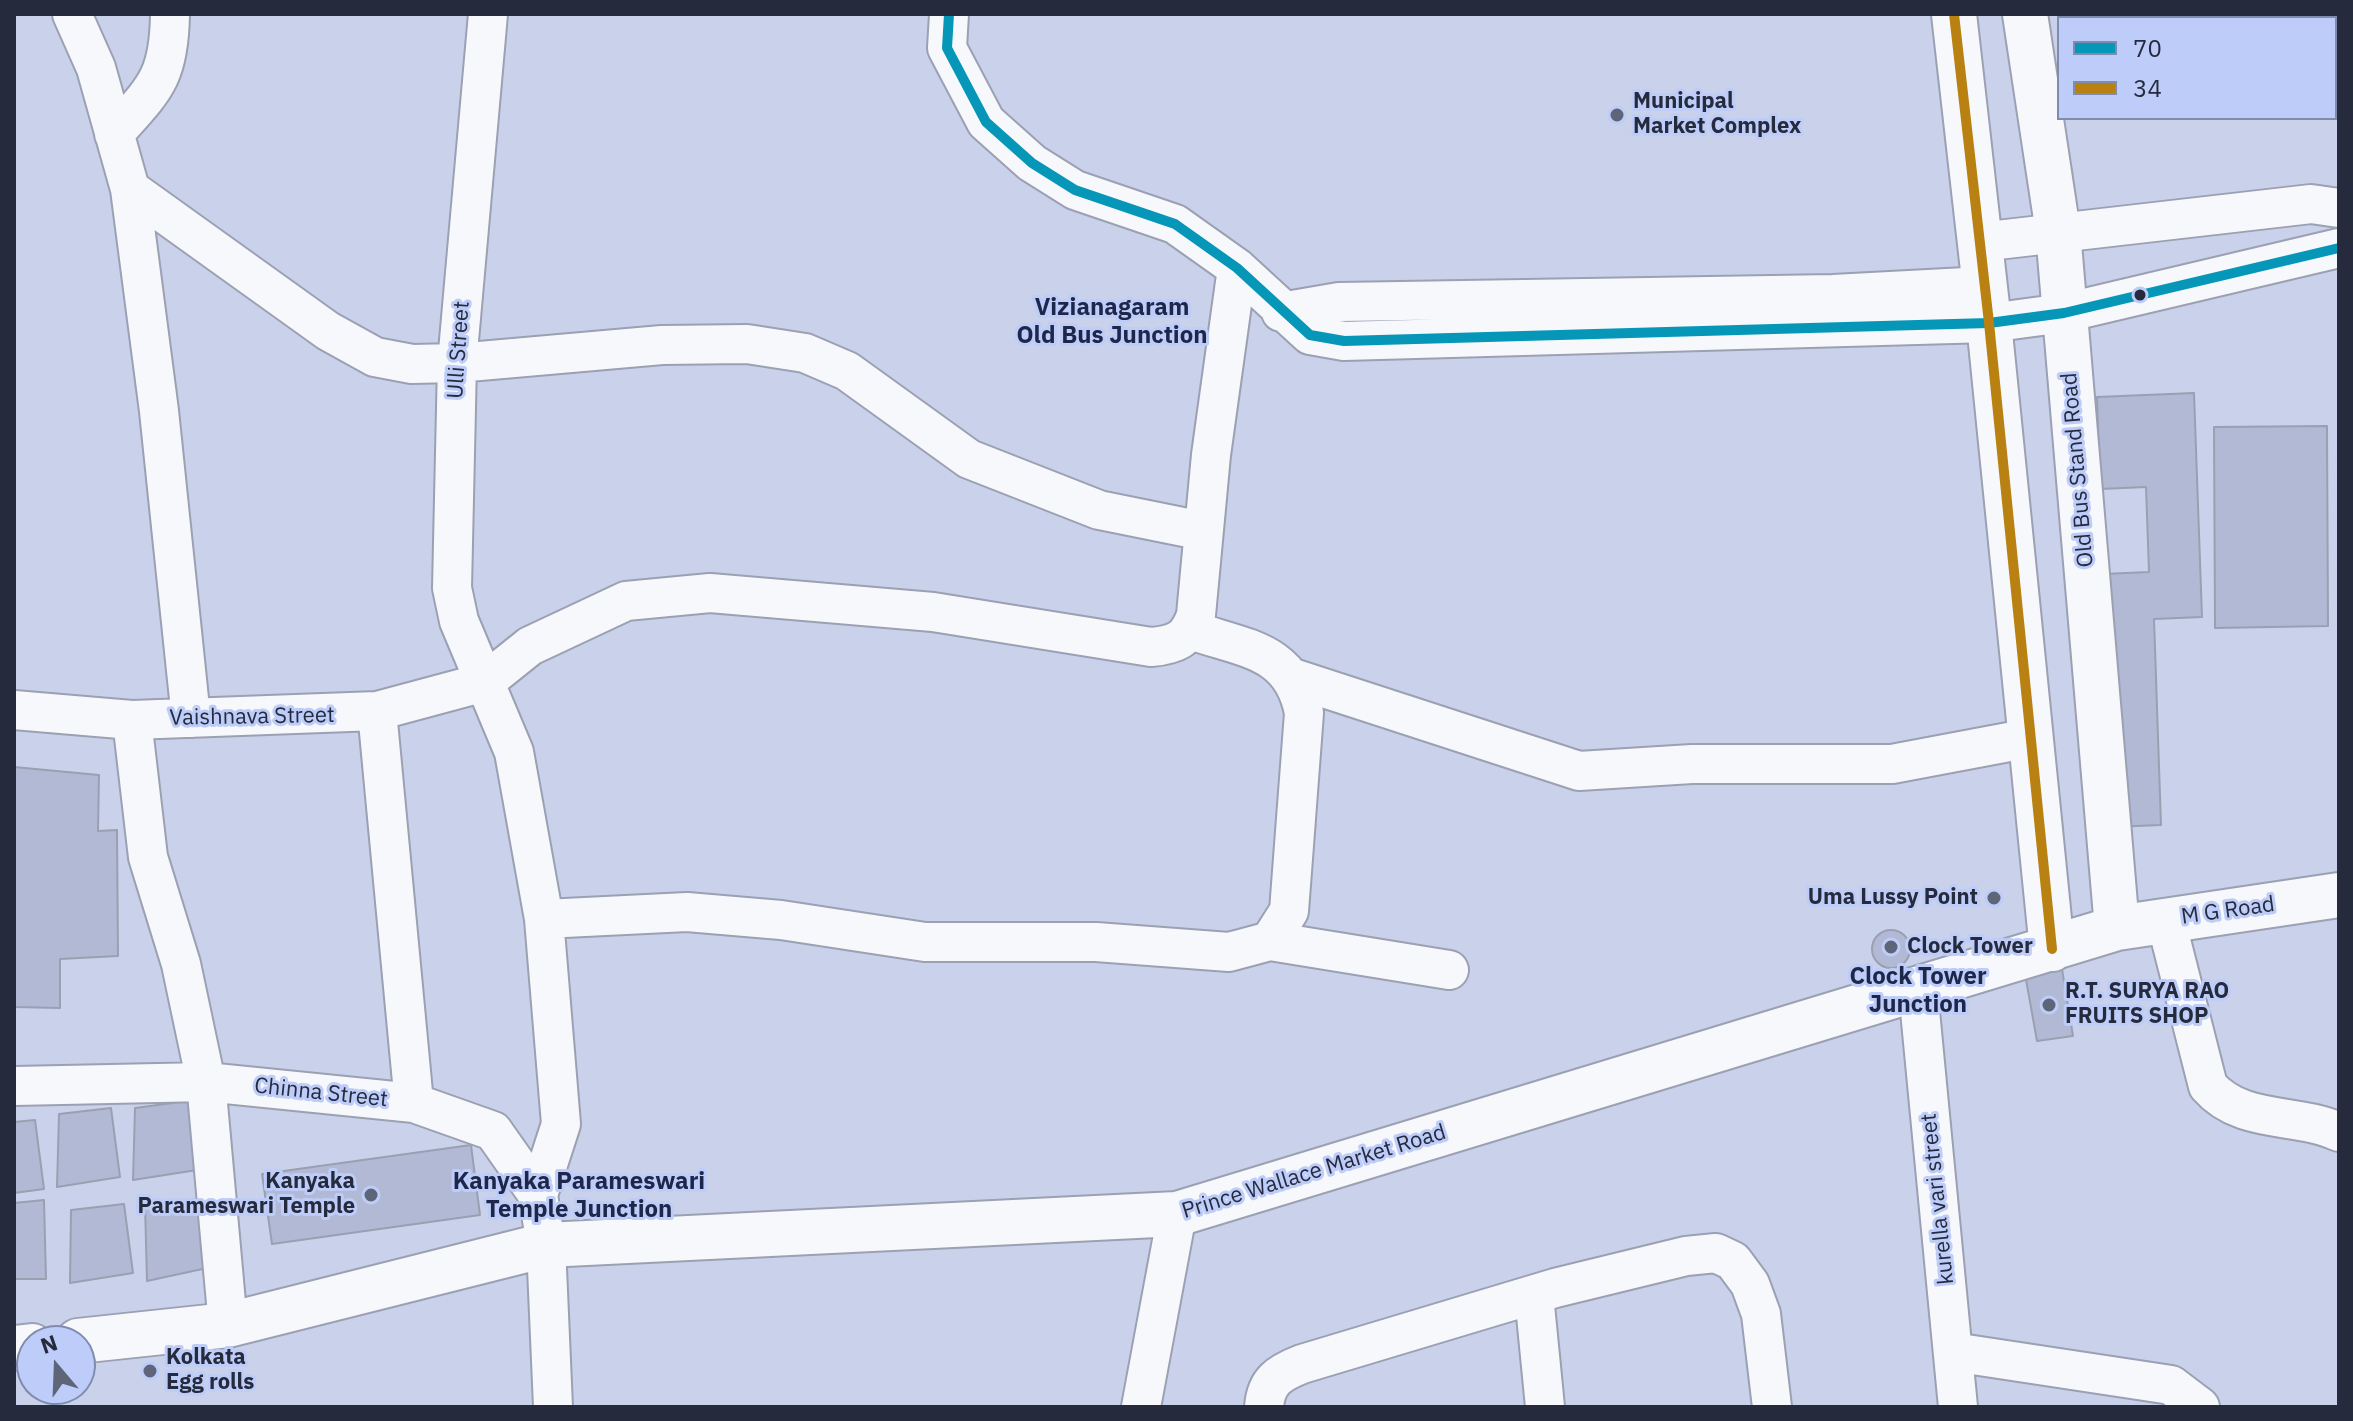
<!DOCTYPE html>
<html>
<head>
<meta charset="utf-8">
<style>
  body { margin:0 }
  #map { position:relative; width:2353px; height:1421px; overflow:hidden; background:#cad2eb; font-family:"IBM Plex Sans",sans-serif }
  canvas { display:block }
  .frame { position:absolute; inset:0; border:16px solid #252b3c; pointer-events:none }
  .legend { position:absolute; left:2057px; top:16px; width:280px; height:104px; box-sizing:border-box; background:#bdccf8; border:2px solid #808cad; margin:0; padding:10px 14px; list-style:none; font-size:24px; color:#252b3c }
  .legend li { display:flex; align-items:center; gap:16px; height:40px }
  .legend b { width:40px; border:2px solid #808cad }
  .north { position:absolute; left:16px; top:1325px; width:80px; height:80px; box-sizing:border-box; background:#bdccf8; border:2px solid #808cad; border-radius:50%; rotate:341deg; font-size:22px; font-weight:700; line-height:32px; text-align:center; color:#252b3c }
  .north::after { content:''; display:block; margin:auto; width:28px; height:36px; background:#5f6579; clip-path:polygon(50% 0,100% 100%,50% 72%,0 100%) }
</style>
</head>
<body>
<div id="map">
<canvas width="2353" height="1421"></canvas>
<div class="frame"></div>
<ul class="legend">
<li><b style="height:10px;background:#0696b8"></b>70</li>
<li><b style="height:10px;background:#b88112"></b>34</li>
</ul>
<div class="north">N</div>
</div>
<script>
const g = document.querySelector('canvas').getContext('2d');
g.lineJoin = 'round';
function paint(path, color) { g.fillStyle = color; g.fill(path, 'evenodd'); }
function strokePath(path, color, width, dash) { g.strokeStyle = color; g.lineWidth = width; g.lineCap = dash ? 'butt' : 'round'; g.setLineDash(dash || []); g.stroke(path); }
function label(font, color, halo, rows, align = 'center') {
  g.font = font + ' "IBM Plex Sans",sans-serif'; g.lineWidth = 6; g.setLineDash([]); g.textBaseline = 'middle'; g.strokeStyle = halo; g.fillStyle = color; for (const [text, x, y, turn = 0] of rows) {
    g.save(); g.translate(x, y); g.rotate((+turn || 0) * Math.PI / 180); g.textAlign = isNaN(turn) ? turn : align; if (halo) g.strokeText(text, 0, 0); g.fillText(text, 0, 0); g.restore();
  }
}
const building = new Path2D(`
  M2194 393 2202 617 2154 619 2161 825 2112 827 2103 574 2149 572 2146 487 2100 489 2097 397Z
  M2327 426 2328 626 2215 628 2214 427Z
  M14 767 99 775 98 831 117 830 118 956 60 959V1008L14 1007Z
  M1872 949a19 19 0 1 1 38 0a19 19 0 1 1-38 0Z
  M2061 963 2073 1036 2037 1041 2025 974Z
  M188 1101 197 1170 133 1180 135 1108Z
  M111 1108 120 1177 57 1187 59 1114Z
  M35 1120 44 1189 14 1193V1122Z
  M471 1145 480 1215 272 1244 262 1174Z
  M198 1199 207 1268 147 1281 145 1205Z
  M44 1200 46 1279H14V1203Z
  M124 1204 133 1273 70 1283 71 1210Z`);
const minor = new Path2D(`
  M72 14 96 68 130 189 159 411 191 718
  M488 14 457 363 452 588 459 621 514 752 544 919 561 1124 538 1195
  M949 14 947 48 986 122 1032 163 1075 190 1175 224 1237 268 1310 335 1344 341 1989 323 2064 313 2339 248
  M114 134C155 88 169 78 170 14
  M130 189 328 331 375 357 412 364 457 363 662 345 747 344 805 353 847 371 969 459 1099 510 1203 531
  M1980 242 2311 204 2339 208
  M1281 312 1339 302 1833 294 1985 286
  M1293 678 1579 771 1692 764H1892L2030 738
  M14 710 132 720 377 711 485 682 530 646 626 601 710 593 933 612 1151 647C1175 645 1188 640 1196 615L1211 455 1237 268
  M377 711 414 1103
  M132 720 148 857 181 964 206 1082 228 1325
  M544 919 687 912 781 920 925 942H1096L1229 952 1270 941 1289 911 1304 713C1292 649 1244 649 1191 630
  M2166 921 2208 1086C2242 1125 2296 1112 2339 1132
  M1270 941 1449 970
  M1918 990 1958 1407
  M14 1086 206 1082 414 1103 493 1131 538 1195 546 1245 553 1407
  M1534 1295 1545 1407
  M1953 1352 2171 1385 2200 1407
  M1141 1407 1177 1214
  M1264 1407C1266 1381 1279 1373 1302 1364L1555 1288 1686 1256 1716 1253 1733 1261 1750 1284 1761 1314 1772 1407`);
const major = new Path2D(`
  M1954 14 1989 323 2052 949
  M2025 14 2058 232 2117 928
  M78 1341 228 1325 546 1245 1177 1214 2117 928 2339 895
  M14 1348 32 1346`);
const bus1 = new Path2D(`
  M949 14 947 48 986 122 1032 163 1075 190 1175 224 1237 268 1310 335 1344 341 1989 323 2064 313 2339 248`);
const bus2 = new Path2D(`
  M1954 14 1989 323 2052 949`);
const markers = [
  [1617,115,8,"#5f6579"],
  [2140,295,7,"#252b3c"],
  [1994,898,8,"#5f6579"],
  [1891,947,8,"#5f6579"],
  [2049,1005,8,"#5f6579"],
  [371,1195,8,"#5f6579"],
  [150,1371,8,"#5f6579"]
];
const poiNames = [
  ["Municipal",1633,102],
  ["Market Complex",1633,127],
  ["Uma Lussy Point",1978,898,"right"],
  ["Clock Tower",1907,947],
  ["R.T. SURYA RAO",2065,992],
  ["FRUITS SHOP",2065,1017],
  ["Kanyaka",355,1182,"right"],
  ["Parameswari Temple",355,1207,"right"],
  ["Kolkata",166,1358],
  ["Egg rolls",166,1383]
];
const streetNames = [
  ["Ulli Street",459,350,-86],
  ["Old Bus Stand Road",2078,470,-95],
  ["Vaishnava Street",252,717,-1],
  ["M G Road",2228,911,-8],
  ["Chinna Street",321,1093,6],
  ["Prince Wallace Market Road",1314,1172,-17],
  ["kurella vari street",1938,1199,-96]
];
const neighbourhoodNames = [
  ["Vizianagaram",1112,308],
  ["Old Bus Junction",1112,336],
  ["Clock Tower",1918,977],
  ["Junction",1918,1005],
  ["Kanyaka Parameswari",579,1182],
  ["Temple Junction",579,1210]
];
paint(building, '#b1b9d4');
strokePath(building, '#9a9fb2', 2);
strokePath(minor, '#9ba0b3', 42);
strokePath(major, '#9ba0b3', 48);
strokePath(minor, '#f7f8fc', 38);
strokePath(major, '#f7f8fc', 44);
strokePath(bus1, '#0696b8', 10);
strokePath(bus2, '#b88112', 10);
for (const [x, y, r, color] of markers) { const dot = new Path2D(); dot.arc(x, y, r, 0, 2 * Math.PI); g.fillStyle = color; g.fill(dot); strokePath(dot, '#bdccf8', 3); }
label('bold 22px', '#252b3c', '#bdccf8', poiNames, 'left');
label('22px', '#252b3c', '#bdccf8', streetNames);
label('bold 24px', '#1e2749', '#bdccf8', neighbourhoodNames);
</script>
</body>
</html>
